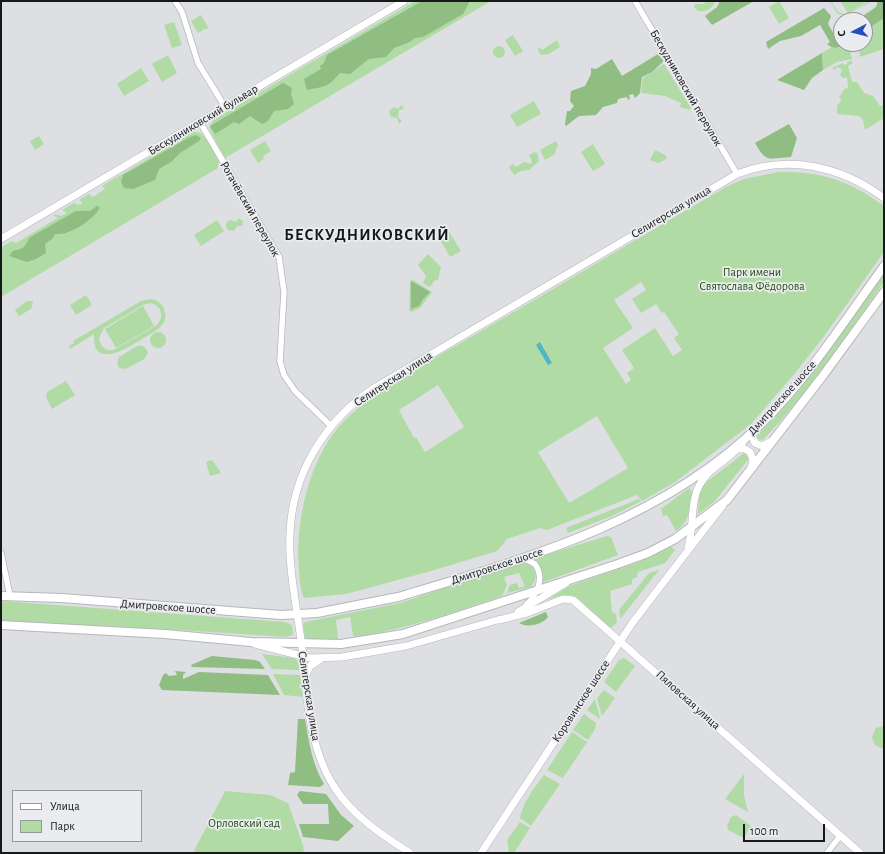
<!DOCTYPE html>
<html>
<head>
<meta charset="utf-8">
<style>
  body { margin:0 }
  #map { position:relative; width:885px; height:854px; overflow:hidden; background:#dedfe2; font-family:"Alegreya Sans",sans-serif }
  canvas { display:block }
  .frame { position:absolute; inset:0; border:2px solid #171819; pointer-events:none }
  .legend { position:absolute; left:12px; top:790px; width:130px; height:52px; box-sizing:border-box; background:#ebecef; border:1px solid #969799; margin:0; padding:5px 7px; list-style:none; font-size:12px; color:#171819 }
  .legend li { display:flex; align-items:center; gap:8px; height:20px }
  .legend b { width:20px; border:1px solid #969799 }
  .north { position:absolute; left:833px; top:12px; width:40px; height:40px; box-sizing:border-box; background:#ebecef; border:1px solid #969799; border-radius:50%; rotate:263deg; font-size:11px; font-weight:700; line-height:16px; text-align:center; color:#171819 }
  .north::after { content:''; display:block; margin:auto; width:14px; height:18px; background:#274cbb; clip-path:polygon(50% 0,100% 100%,50% 72%,0 100%) }
  .scale { position:absolute; left:743px; top:824px; width:82px; height:18px; box-sizing:border-box; border:2px solid #171819; border-top:0; padding-left:5px; font-size:12px; line-height:14px; white-space:nowrap; color:#171819; -webkit-text-stroke:3px #ebecef; paint-order:stroke }
</style>
</head>
<body>
<div id="map">
<canvas width="885" height="854"></canvas>
<div class="frame"></div>
<ul class="legend">
<li><b style="height:5px;background:#fff"></b>Улица</li>
<li><b style="height:11px;background:#b0dba5"></b>Парк</li>
</ul>
<div class="north">С</div>
<div class="scale">100 m</div>
</div>
<script>
const g = document.querySelector('canvas').getContext('2d');
g.lineJoin = 'round';
function paint(path, color) { g.fillStyle = color; g.fill(path, 'evenodd'); }
function strokePath(path, color, width, dash) { g.strokeStyle = color; g.lineWidth = width; g.lineCap = dash ? 'butt' : 'round'; g.setLineDash(dash || []); g.stroke(path); }
function label(font, color, halo, rows, align = 'center') {
  g.font = font + ' "Alegreya Sans",sans-serif'; g.lineWidth = 3.5; g.setLineDash([]); g.textBaseline = 'middle'; g.strokeStyle = halo; g.fillStyle = color; for (const [text, x, y, turn = 0] of rows) {
    g.save(); g.translate(x, y); g.rotate((+turn || 0) * Math.PI / 180); g.textAlign = isNaN(turn) ? turn : align; if (halo) g.strokeText(text, 0, 0); g.fillText(text, 0, 0); g.restore();
  }
}
const green = new Path2D(`
  M415 1H491L225 158 209 128 213 120Z
  M709 1H715C713 9 707 12 698 11L694 7 695 4H702Z
  M779 1 789 18 779 24 769 7Z
  M830 1H831L838 12 844 14 848 13 840 1H867L850 12 869 1H872L844 16 837 13Z
  M201 15 209 29H205L198 33 191 21Z
  M884 18V49L860 57 859 49 850 50 852 59 837 62 823 70 822 53 832 47 841 48 847 44H865V31Z
  M174 22 182 45 172 48 164 25Z
  M513 35 523 51 515 56 505 40Z
  M557 40 560 47 549 54 541 55 537 49 540 48 542 50Z
  M493 52a6 6 0 1 1 12 0a6 6 0 1 1-12 0Z
  M168 55 177 73 162 82 152 64Z
  M852 61V64L848 66 852 82H857L864 93 873 96 880 106H884V118L865 130 863 120 859 116 837 114V106L842 99 839 98 844 89 848 88 847 77 843 78 840 75 842 70 838 67 834 70 832 68 843 63 844 65 847 64V62Z
  M664 64 691 108 690 110 680 107 681 103 665 96 641 93 643 78Z
  M141 68 149 81 124 96 117 84Z
  M534 101 541 114 517 127 510 115Z
  M402 105 404 109 399 110 398 117 402 121 399 124 397 118 391 117 389 111 394 107 399 109V107Z
  M192 132C206 129 213 151 219 161L218 168 1 297V248L11 241 16 243 58 218 53 215 55 214 61 216 67 213 62 210 74 203 79 205 83 203 79 200 89 194 93 197 105 189 102 186Z
  M39 136 44 144 35 150 30 141Z
  M265 141 271 151 263 156 264 159 258 163 250 150Z
  M556 141 558 145 554 155 545 160 540 150Z
  M593 144 605 164 593 171 581 152Z
  M655 150 667 156 665 160 658 163 650 160Z
  M535 152 537 153 539 161 529 170 521 171 514 175 509 167 513 164 516 167 524 162 531 164 532 161 529 155Z
  M779 172C821 171 850 181 884 206V252L822 339 795 373 751 424 675 482 642 501 637 495 547 530 540 528 507 539 497 551 431 571 346 594 304 598C300 590 300 580 299 570 295 522 309 457 344 421 380 385 439 356 483 330 564 283 645 234 726 187L744 179ZM641 282 646 290 632 299 641 313 656 304 662 313 664 312 679 334 674 338 682 350 673 356 655 328 622 350 634 368 627 373 631 380 626 384 603 348 633 328 614 300ZM438 385 464 427 425 452 416 437 414 438 399 410ZM597 416 628 468 569 503 538 452Z
  M239 218 243 221 242 226H237L234 231 228 230 226 226 227 222 231 220 236 222Z
  M217 220 224 231 201 246 194 235Z
  M448 230 461 251 450 257 438 236Z
  M428 254 441 267 438 280 434 281 432 285 429 287 423 283 426 276 418 265Z
  M884 274V282C846 336 809 392 763 440L758 439 757 437 759 433C808 385 844 329 884 274Z
  M413 280 432 292 420 308 411 312 409 310 410 281Z
  M86 295 92 305 76 315 70 305Z
  M150 299C161 300 167 309 165 320 161 330 148 335 139 341 124 350 92 369 94 334L70 349 69 346 74 343 73 341 141 301ZM150 303C161 305 165 316 157 325L114 350C105 351 100 347 99 338L104 328 143 305Z
  M27 301H32L33 302 31 309 19 316 15 310Z
  M143 306 154 326 116 348 105 329Z
  M150 340a8 8 0 1 1 16 0a8 8 0 1 1-16 0Z
  M137 346C143 345 146 347 148 353L144 359 126 369 119 368 117 363 119 357Z
  M66 381 75 395 52 409 46 397 47 392Z
  M744 453 749 458 747 461 714 502 698 514 699 496 704 484Z
  M212 460 220 471 221 473 210 476 206 462Z
  M689 488 692 492C691 508 689 522 676 531L667 515 663 516 661 509Z
  M639 499 641 501 612 516 568 533 566 528Z
  M607 536 611 537 618 555 541 583V569L532 559Z
  M671 547 675 550 665 563 638 572 637 577 632 579V584L610 591 612 612 616 614 617 622 611 628C605 627 602 623 598 619 578 599 577 588 547 600L569 586 639 562Z
  M523 562C536 565 540 577 531 587L507 593 510 585 517 583 519 588 525 586 519 573 504 577 507 585 502 596C454 612 407 629 356 637L353 636 350 617 336 620 338 639 309 640 305 638 303 625 305 622 400 603Z
  M659 570 621 618H620L619 610 649 573Z
  M1 601 285 622 292 625 293 635 286 637 165 629 1 622Z
  M262 654 294 658 298 661 300 670 272 669Z
  M624 658 635 666 616 692 604 682 619 660Z
  M273 674 300 675 303 697 284 695Z
  M604 690 615 698 602 716 597 698Z
  M595 699 600 718V719L587 710Z
  M584 714 596 723 595 729 588 740 573 730Z
  M884 726V748C877 748 873 744 872 737L876 728Z
  M572 732 587 742 563 778 547 770Z
  M744 774V796L748 812 725 799Z
  M544 775 560 784 531 826 520 818C523 802 534 788 544 775Z
  M225 791 270 795 288 803 303 845 304 853H193Z
  M736 815 751 826 744 838 728 830 727 826 731 817Z
  M520 822 530 828 514 853H509L507 840Z`);
const forest = new Path2D(`
  M422 1H470L463 14 423 37 415 38 410 42 394 48 386 57 369 59 350 74 340 73C327 88 326 86 307 90L304 79 321 69 320 66 324 63 327 55Z
  M720 1H754L712 25 705 16 717 7Z
  M878 1H884V18L865 31V20H857L876 7Z
  M824 8 831 16 828 24 835 36H841V44H847C839 48 834 50 827 44L830 42 820 25 801 36 780 41 768 49 766 42Z
  M822 53 823 70 812 78 804 90 777 80Z
  M658 54 664 61 652 72 642 77 640 93 635 98 633 94 629 95 630 99 628 100 627 97 618 99 617 103 603 107 596 115 579 116 566 126 565 124 567 111H570L574 106 570 101 571 91 585 86 591 74V68L596 69 612 59 622 76Z
  M283 83 292 88 291 94 294 104 288 109 274 111 268 121 262 124 250 116 239 124 234 122 215 134 210 126Z
  M789 124 797 138 791 157C768 158 767 164 755 143Z
  M196 135 201 138 199 141 180 153 171 162 159 169 155 180 133 189 124 188 121 182 123 175 190 137Z
  M97 206 100 207C96 217 78 229 68 232 64 234 59 234 55 234L52 239 45 244 46 253 36 259 27 262 9 256 13 251C22 249 26 247 29 238L76 211H90Z
  M411 281 430 292 423 299 419 306 411 309Z
  M546 612 548 617C542 625 527 628 519 623Z
  M212 656 255 660 260 662 265 669 192 667 191 665Z
  M175 671 186 672 183 675V679L199 672 268 675 280 695 162 690 159 685 163 675 166 673 169 676 177 675Z
  M298 719H305C309 742 312 764 324 784L320 787 288 785 290 773 295 772Z
  M300 791 326 794 341 815 354 826 338 841 303 837 299 824H329L328 804H303L297 795Z`);
const water = new Path2D(`
  M540 342 552 363 548 365 536 345Z`);
const minor = new Path2D(`
  M175 1 182 12 198 63 225 107
  M635 1 737 174
  M200 122 279 257 284 292 280 361 284 375 295 391 331 426
  M1 553 10 596
  M523 558 535 564C545 578 537 595 526 605
  M827 853 840 836`);
const tertiary = new Path2D(`
  M1 239 404 1
  M756 428 752 436 755 443 762 446 772 441
  M518 612 566 583
  M499 620 527 613 563 599 573 600 860 853
  M255 644 310 658 342 657 406 646 501 619
  M305 677 310 666 321 659
  M410 853C382 835 353 816 335 788 309 748 306 695 302 648 298 612 288 570 290 534 292 473 325 421 374 388L737 174C788 154 841 166 884 198`);
const secondary = new Path2D(`
  M737 449H745L750 452 753 460 751 468
  M688 547C694 528 690 504 699 486 708 467 732 459 743 442
  M481 853 633 622 723 505`);
const primary = new Path2D(`
  M1 596 62 598 281 615 317 613 398 597C528 558 661 522 761 424 809 377 845 320 884 266
  M1 625 165 634 251 642 341 644 403 634 615 565 648 553 675 539 727 500 822 377 884 292`);
const streetNames = [
  ["Бескудниковский переулок",686,88,60],
  ["Бескудниковский бульвар",203,120,-31],
  ["Рогачёвский переулок",250,209,60],
  ["Селигерская улица",671,212,-31],
  ["Селигерская улица",393,379,-33],
  ["Дмитровское шоссе",782,398,-48],
  ["Дмитровское шоссе",497,566,-18],
  ["Дмитровское шоссе",168,607,4],
  ["Селигерская улица",309,696,81],
  ["Пяловская улица",688,700,42],
  ["Коровинское шоссе",581,701,-57]
];
const parkNames = [
  ["Парк имени",752,272],
  ["Святослава Фёдорова",752,286],
  ["Орловский сад",244,823]
];
const districtNames = [
  ["БЕСКУДНИКОВСКИЙ",367,235]
];
paint(green, '#b0dba5');
paint(forest, '#8fbd82');
paint(water, '#50b6c7');
strokePath(minor, '#b6b7ba', 7);
strokePath(tertiary, '#b6b7ba', 8);
strokePath(secondary, '#b6b7ba', 8);
strokePath(primary, '#b6b7ba', 10);
strokePath(minor, '#fff', 5.5);
strokePath(tertiary, '#fff', 7);
strokePath(secondary, '#fff', 7);
strokePath(primary, '#fff', 8);
label('12px', '#171819', '#ebecef', streetNames);
label('12px', '#204d12', '#ebecef', parkNames);
g.letterSpacing = '1px';
label('bold 16px', '#171819', '#ebecef', districtNames);
g.letterSpacing = '0px';
</script>
</body>
</html>
